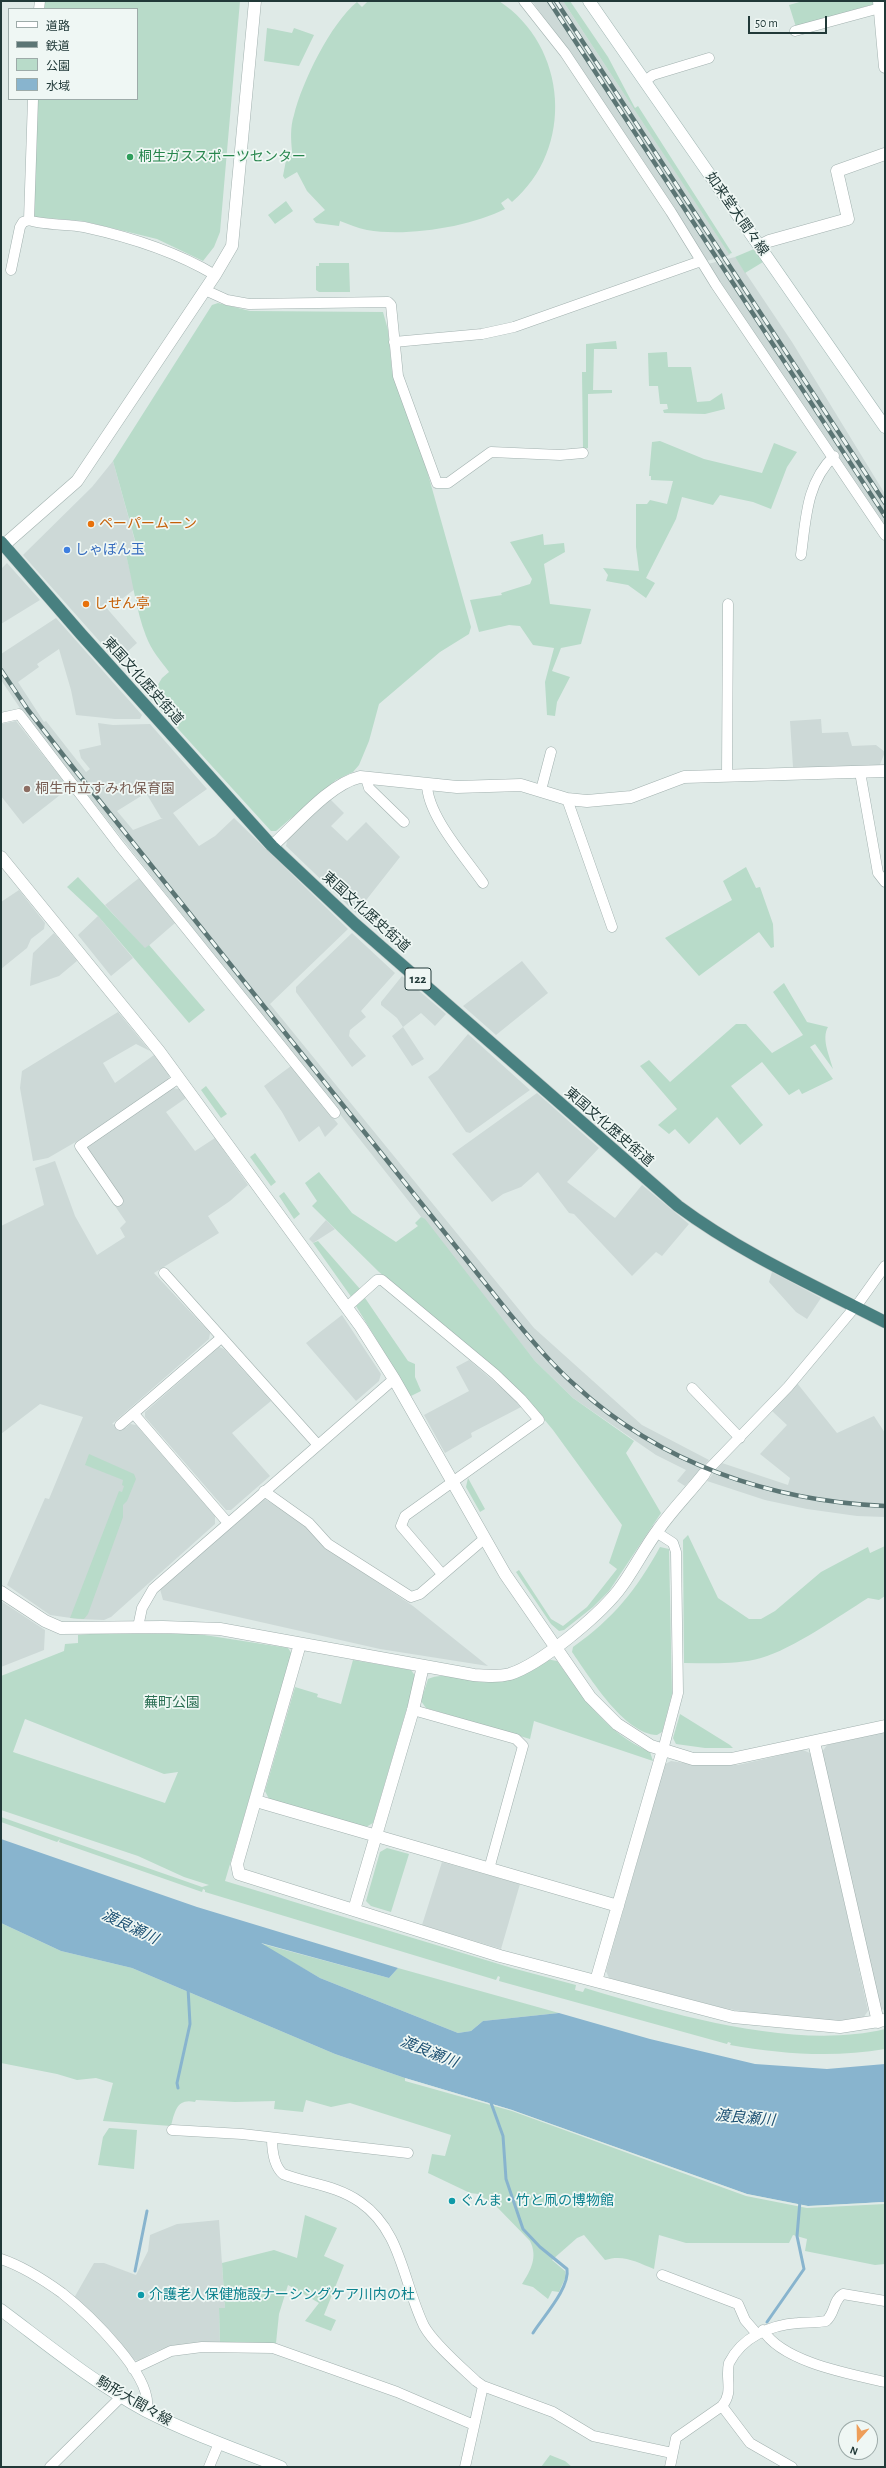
<!DOCTYPE html>
<html>
<head>
<meta charset="utf-8">
<style>
  body { margin:0 }
  #map { position:relative; width:886px; height:2468px; overflow:hidden; background:#dfeae7; font-family:"Alegreya Sans","Noto Sans JP",sans-serif }
  canvas { display:block }
  .frame { position:absolute; inset:0; border:2px solid #213938; pointer-events:none }
  .legend { position:absolute; left:8px; top:8px; width:130px; height:92px; box-sizing:border-box; background:#eff7f4; border:1px solid #9daba9; margin:0; padding:5px 7px; list-style:none; font-size:12px; color:#213938 }
  .legend li { display:flex; align-items:center; gap:8px; height:20px }
  .legend b { width:20px; border:1px solid #9daba9 }
  .north { position:absolute; left:838px; top:2420px; width:40px; height:40px; box-sizing:border-box; background:#eff7f4; border:1px solid #9daba9; border-radius:50%; rotate:200deg; font-size:11px; font-weight:700; line-height:16px; text-align:center; color:#213938 }
  .north::after { content:''; display:block; margin:auto; width:14px; height:18px; background:#ee9e59; clip-path:polygon(50% 0,100% 100%,50% 72%,0 100%) }
  .scale { position:absolute; left:748px; top:16px; width:79px; height:18px; box-sizing:border-box; border:2px solid #213938; border-top:0; padding-left:5px; font-size:12px; line-height:14px; white-space:nowrap; color:#213938; -webkit-text-stroke:3px #eff7f4; paint-order:stroke }
</style>
</head>
<body>
<div id="map">
<canvas width="886" height="2468"></canvas>
<div class="frame"></div>
<ul class="legend">
<li><b style="height:5px;background:#fff"></b>道路</li>
<li><b style="height:5px;background:#5b7574"></b>鉄道</li>
<li><b style="height:11px;background:#b8dbc9"></b>公園</li>
<li><b style="height:11px;background:#88b4ce"></b>水域</li>
</ul>
<div class="north">N</div>
<div class="scale">50 m</div>
</div>
<script>
const g = document.querySelector('canvas').getContext('2d');
g.lineJoin = 'round';
function paint(path, color) { g.fillStyle = color; g.fill(path, 'evenodd'); }
function strokePath(path, color, width, dash) { g.strokeStyle = color; g.lineWidth = width; g.lineCap = dash ? 'butt' : 'round'; g.setLineDash(dash || []); g.stroke(path); }
function label(font, color, halo, rows, align = 'center') {
  g.font = font + ' "Alegreya Sans","Noto Sans JP",sans-serif'; g.lineWidth = 3.5; g.setLineDash([]); g.textBaseline = 'middle'; g.strokeStyle = halo; g.fillStyle = color; for (const [text, x, y, turn = 0] of rows) {
    g.save(); g.translate(x, y); g.rotate((+turn || 0) * Math.PI / 180); g.textAlign = isNaN(turn) ? turn : align; if (halo) g.strokeText(text, 0, 0); g.fillText(text, 0, 0); g.restore();
  }
}
const built = new Path2D(`
  M532 1H563L730 255 706 261 641 157Z
  M735 257 792 342 885 494V528L708 264Z
  M113 461 138 552 126 555 135 589 119 601 117 599 111 604 109 601 104 605 137 643 117 661 23 555 92 487Z
  M7 563 40 600 1 624V569Z
  M56 618 142 715 140 719H115L76 715 71 690 59 649 37 664 39 667 18 682 44 722 46 721 86 772 90 769 81 758 79 750 101 745 98 723 113 725 150 724 207 789 173 813 199 846 215 836 234 818 348 929 270 1004 534 1328 642 1425 709 1460 685 1486 677 1481 686 1470 656 1455 573 1398 535 1361 26 717 1 680V654ZM146 793 161 818H163L133 830 117 811Z
  M821 719 822 733 848 732 852 746 876 745 885 752 879 767 796 770 793 767 790 721Z
  M16 721 69 788 23 824 1 796V724Z
  M330 799 344 813 331 826 347 841 366 822 400 857 356 913 286 846 288 836Z
  M139 878 175 923 145 949 105 905Z
  M19 890 45 923 44 929 31 939 27 948 1 969V902Z
  M98 916 133 958 111 976 78 935Z
  M54 933 77 961 59 976 30 986 33 953Z
  M352 933 395 973 361 1011 366 1017 350 1030 349 1036 366 1056 352 1067 296 992V987Z
  M522 961 548 993 496 1035 463 1006Z
  M402 976 446 1014 435 1026 421 1013 403 1027 424 1059 412 1066 392 1036 403 1027 397 1018 381 1005V1002Z
  M118 1012 150 1051 136 1044 103 1063 115 1083 154 1055 170 1075 167 1082 79 1140 48 1158 33 1161 20 1088 22 1071Z
  M468 1034 530 1090 470 1133 466 1132 428 1077 438 1070Z
  M291 1066 338 1124 325 1137 319 1126 299 1142 282 1112 264 1086Z
  M172 1088 179 1089 186 1098 166 1112 195 1151 215 1138 248 1185 230 1201 208 1216 219 1233 154 1273 210 1333 209 1339 112 1424 126 1428 130 1424 136 1425 215 1516V1524L111 1617 104 1620 78 1619 50 1615 7 1585 45 1498 49 1499 83 1417 40 1404 1 1434V1226L44 1205 35 1168 55 1161 75 1216 97 1255 125 1237 120 1228 126 1222 115 1206 123 1200 87 1150 89 1145Z
  M537 1093 599 1148 567 1182 615 1218 642 1185 689 1224 662 1256 656 1252 632 1276 574 1214 569 1213 538 1172 521 1187 503 1194 492 1202 452 1154Z
  M326 1220 335 1229 313 1243 309 1239Z
  M772 1272 821 1298 807 1319 796 1312 769 1282Z
  M342 1315 381 1374 379 1381 356 1401 306 1343Z
  M219 1347 224 1349 271 1401 232 1433 270 1476 231 1510H226L145 1417V1412Z
  M469 1360 523 1406 471 1433 472 1437 445 1453 424 1415 469 1391 456 1367Z
  M797 1383 837 1433 874 1416 885 1433V1517L857 1516 807 1509 765 1500 707 1481 722 1463 788 1485 790 1478 760 1454 787 1425 772 1411Z
  M263 1498 303 1522 322 1545 413 1606 488 1666 380 1649 163 1600 160 1589Z
  M1 1601 45 1630 44 1650 1 1667Z
  M885 1732V2011L880 2008 822 1752 827 1745Z
  M803 1750 812 1754 868 2011 863 2018 835 2021 752 2013 723 2008 609 1978 606 1971 665 1764 671 1761 698 1765H738Z
  M442 1862 520 1884 501 1949 422 1925Z
  M219 2220 225 2308 219 2309 220 2343 170 2346 152 2353 139 2361 131 2359 74 2298 94 2263H104L136 2275 148 2251 150 2235 177 2224Z`);
const green = new Path2D(`
  M45 1H240L220 232 214 247 203 261 157 239 83 221 35 217 32 214 37 99H137V9H44Z
  M368 1H499C568 46 575 149 512 202L508 198 501 203 505 209C470 227 406 237 367 230 357 228 349 224 340 221L339 226 316 223 313 219 325 210 307 191 297 172 285 179 283 176 287 155 292 151C291 140 290 127 294 115 302 82 331 23 357 2L362 7Z
  M563 1H570L608 57 635 108 638 106 732 253 729 254Z
  M803 1H874V4L796 27 789 5Z
  M267 28 292 33 294 28 314 35 299 66 264 61Z
  M286 201 293 211 275 224 268 215Z
  M754 249 763 262 745 273 735 257Z
  M319 263H349L350 292H319L316 290V266H319Z
  M218 303 250 311 383 312 388 330 392 372 424 460 471 627 469 634 440 652 379 704 369 741 359 765 353 772 336 780 276 831H271L150 698 162 678 169 672C161 661 151 650 146 636 136 610 133 582 126 555L138 551 113 461 212 305Z
  M616 341 617 349H594L593 390H612V393L588 394V448L583 449 582 372H586V344Z
  M667 352 668 367H691L697 402 710 401 722 393 725 409 705 414 664 413 663 410 668 409 667 404H660L658 386H649L648 353Z
  M660 441 704 459 762 473 774 443 797 452 787 467 771 509 753 502 720 495 713 505 682 497 676 519 646 578 655 583 646 598 628 585 606 581 608 575 603 568 639 571 636 547V504H647L650 500 667 504 673 481 651 480V476H649L652 442Z
  M543 534 544 545 564 543 565 552 544 564 550 604 591 609 581 644 561 648 552 671 570 677 557 702 555 716 547 715 545 682 554 648 533 645 520 626 509 625 479 632 470 600 502 595 501 593 530 584 532 579 510 542Z
  M746 867 756 888 760 887 773 924 774 947 771 948 759 932 699 976 665 938 732 900 723 881Z
  M78 877 145 948 149 945 205 1010 189 1023 98 916 67 887Z
  M784 983 807 1022 828 1027C821 1039 830 1057 833 1069L815 1044 810 1047 833 1079 802 1094 799 1089 789 1095 762 1062 731 1086 763 1125 740 1145 717 1117 689 1144 675 1129 669 1134 658 1125 677 1109 640 1066 649 1060 670 1082 736 1024H746L772 1053 803 1035 773 992Z
  M206 1086 227 1114 221 1118 201 1090Z
  M255 1153 276 1182 271 1186 250 1157Z
  M319 1172 352 1213 396 1242 418 1226 415 1223 421 1217 425 1219 535 1361 573 1398 634 1441 626 1453 661 1513 609 1591 593 1607 564 1630 559 1631 551 1624 516 1572 519 1570 551 1619 563 1626 587 1607 617 1569 609 1563 622 1525 553 1430 528 1400 476 1353 379 1272 312 1206 317 1201 305 1183Z
  M284 1192 300 1214 294 1219 279 1196Z
  M318 1241 360 1289 352 1298 313 1243Z
  M365 1298 408 1361 415 1364V1377L421 1391 411 1396 356 1306Z
  M89 1454 134 1474 136 1479 127 1501 123 1505V1517L88 1614 84 1619 70 1618 119 1491 122 1492 124 1486 122 1485 123 1480 85 1465Z
  M468 1478 485 1509 480 1512 466 1487Z
  M688 1535 718 1598 749 1619H761L775 1611 821 1572 868 1547 870 1553 885 1546V1596L879 1600 868 1598C839 1616 793 1649 761 1658 737 1665 709 1663 684 1663L683 1540Z
  M660 1547 669 1549 672 1694 662 1732 657 1735C624 1734 589 1676 572 1652L573 1647C614 1618 636 1590 660 1547Z
  M101 1633 198 1634 288 1648 292 1654 225 1881 512 1968 576 1985 575 1990 583 1992 585 1988C672 2014 795 2051 885 2029V2049C834 2058 781 2054 730 2045L731 2043 728 2042 727 2044 499 1981 500 1977 498 1976 496 1980 205 1892V1890L203 1889 202 1892 59 1842 60 1839 57 1842 1 1822V1817L185 1881 202 1887 209 1885 184 1877 138 1856 1 1810V1676L64 1651 65 1644 78 1643V1635ZM25 1719 164 1774 178 1772 165 1803 13 1752Z
  M546 1659 557 1661C586 1700 604 1731 650 1752L653 1761 534 1721 530 1739 426 1708 421 1701 428 1679C443 1671 464 1681 481 1682 507 1684 526 1674 546 1659Z
  M353 1660 411 1670 416 1677 373 1823 366 1827 269 1799 265 1791 295 1687 318 1694 317 1697 341 1704Z
  M680 1714 730 1745 733 1748H705L676 1744 673 1738Z
  M387 1848 409 1854 391 1912 371 1906 366 1901 380 1852Z
  M1 1923 61 1951 132 1968 335 2054 405 2078 512 2110 872 2204 885 2202V2264L875 2265 805 2251 807 2239 793 2235 789 2243H686L659 2235 654 2269C637 2262 623 2254 605 2260L584 2235 577 2238 552 2260 565 2271 566 2276 559 2292 552 2291 548 2299 533 2287 522 2284C531 2270 538 2257 530 2241L496 2206 478 2194 470 2193 428 2173 432 2154 445 2156 451 2135 350 2103 331 2107 306 2100 303 2112 274 2109 275 2101 235 2102 196 2100 195 2102C177 2098 175 2111 171 2126L103 2121 113 2083 96 2078 77 2080 57 2074 1 2063Z
  M259 1943 389 1978 398 1968 559 2013 483 2021 471 2031 458 2033 320 1978Z
  M109 2128 137 2130 134 2169 98 2165 103 2137Z
  M305 2215 337 2228 324 2256 344 2265 324 2315 336 2320 331 2331 305 2321 319 2303 288 2285 279 2314 276 2343H220L219 2308H225L222 2263 274 2250 297 2258Z
  M550 2455 565 2461 572 2467H541Z`);
const water = new Path2D(`
  M1 1839 197 1907 398 1968 389 1978 261 1943 320 1978 458 2033 471 2031 483 2021 559 2013 650 2039 755 2064 827 2069 885 2064V2202L808 2206 747 2194 512 2110 405 2078 335 2054 132 1968 61 1951 1 1923Z`);
const pier = new Path2D(`
  M405 2078 512 2110 747 2194 808 2206 885 2202V2204L807 2208 746 2196 512 2111 405 2081Z`);
const stream = new Path2D(`
  M178 2088 177 2083 190 2024 188 1988
  M490 2100 503 2136 506 2179 523 2229 540 2247 567 2269C570 2288 543 2317 533 2333
  M135 2271 147 2211
  M767 2322 804 2269 797 2236 800 2201`);
const minor = new Path2D(`
  M524 1 565 53 671 212 716 285 885 535
  M39 9 40 1
  M795 31 880 8
  M645 81 653 75 709 58
  M29 220 33 99
  M11 270 20 227 23 222 29 220C40 225 69 224 84 227 130 237 175 251 215 275
  M205 290 227 300 249 304 388 302 391 305 398 376 437 483H448L491 452 560 455 583 453
  M394 342 482 334 514 327 701 261
  M801 555C806 519 806 483 834 456
  M1 718 19 714 119 845 335 1113
  M860 772 878 873 885 882
  M727 776 728 604
  M366 778 369 788 404 822
  M427 784C427 815 465 857 483 883
  M541 790 551 752
  M567 799 612 927
  M118 1201 80 1146 179 1078
  M164 1273 318 1445
  M347 1307 377 1280H382L495 1374 521 1399 539 1420 405 1516 401 1526 442 1574
  M692 1388 740 1438
  M134 1414 228 1523
  M120 1425 221 1338
  M704 1474 788 1387 860 1301 885 1266
  M264 1491 309 1523 328 1544 411 1597 420 1594 484 1539
  M656 1532 673 1543 676 1552 678 1693 663 1750
  M138 1627 142 1608 153 1589 394 1379
  M413 1710 516 1739 523 1746 489 1869
  M172 2130 242 2134 408 2153
  M272 2138C272 2150 274 2166 283 2174 309 2184 336 2185 360 2202 402 2231 403 2283 424 2326 434 2344 461 2367 476 2381L483 2386 553 2412 593 2436 672 2453
  M1 2259C22 2266 44 2280 62 2293 86 2312 157 2378 146 2411
  M662 2275 738 2304 745 2320 757 2334
  M763 2330C782 2362 850 2374 885 2382
  M133 2369 171 2351 202 2347 273 2348 397 2392 474 2425
  M722 2406 750 2443 792 2467
  M50 2467 121 2397
  M209 2467 219 2443
  M465 2467 483 2386
  M670 2467 676 2438 722 2406C734 2392 725 2379 729 2363 742 2337 770 2325 798 2323 807 2322 817 2323 826 2321 835 2314 833 2300 843 2294L885 2301`);
const tertiary = new Path2D(`
  M879 1 885 67
  M759 246 769 241 848 219 837 171 885 154
  M4 545 77 481 215 275 232 246 255 1
  M272 846C296 825 329 784 360 777L457 787 521 785 567 799 587 801 631 797 684 777 885 771
  M1 857 159 1051 361 1327 394 1379 505 1574 590 1697 617 1724 651 1746 693 1759H731L885 1726
  M1 1592 45 1621 61 1628 163 1627 220 1629 474 1675C486 1676 498 1677 510 1674 541 1664 597 1617 618 1591 633 1572 643 1550 658 1530 672 1510 689 1493 704 1474
  M300 1644 237 1864 239 1874 500 1956 733 2017 840 2027 885 2020
  M814 1742 878 2022
  M256 1801 618 1906
  M354 1910 413 1710 423 1666
  M596 1981 663 1750`);
const secondary = new Path2D(`
  M589 1 885 427
  M1 2310C48 2345 94 2383 146 2411 189 2433 235 2449 281 2467`);
const trunk = new Path2D(`
  M1 542 81 634 272 846 355 924 678 1206C741 1253 815 1286 885 1322`);
const rail = new Path2D(`
  M549 1 885 516
  M556 1 885 503
  M1 670 28 710 67 760 509 1313C530 1338 551 1364 576 1386 661 1464 771 1501 885 1506`);
const markers = [
  [130,157,4,"#2e9e5b"],
  [91,524,4,"#e8710a"],
  [67,550,4,"#3f7fe0"],
  [86,604,4,"#e8710a"],
  [27,789,4,"#8d6e63"],
  [452,2201,4,"#0f9aa8"],
  [141,2295,4,"#0f9aa8"]
];
const shields = [
  [418,979,26]
];
const shieldNames = [
  ["122",418,979]
];
const leisureNames = [
  ["桐生ガススポーツセンター",138,157]
];
const streetNames = [
  ["如来堂大間々線",737,214,55],
  ["東国文化歴史街道",143,681,48],
  ["東国文化歴史街道",366,912,42],
  ["東国文化歴史街道",609,1127,41],
  ["駒形大間々線",134,2401,30]
];
const foodNames = [
  ["ペーパームーン",99,524],
  ["しせん亭",94,604]
];
const shopNames = [
  ["しゃぼん玉",75,550]
];
const educationNames = [
  ["桐生市立すみれ保育園",35,789]
];
const parkNames = [
  ["蕪町公園",172,1703]
];
const cultureNames = [
  ["ぐんま・竹と凧の博物館",460,2201],
  ["介護老人保健施設ナーシングケア川内の杜",149,2295]
];
const waterNames = [
  ["渡良瀬川",130,1927,26],
  ["渡良瀬川",429,2052,22],
  ["渡良瀬川",745,2118,5]
];
paint(built, '#cdd9d7');
paint(green, '#b8dbc9');
paint(water, '#88b4ce');
paint(pier, '#dfeae7');
strokePath(stream, '#88b4ce', 3);
strokePath(minor, '#a2b1af', 11);
strokePath(tertiary, '#a2b1af', 13);
strokePath(secondary, '#9fb5b2', 13);
strokePath(trunk, '#bcc4c3', 13);
strokePath(minor, '#fff', 10);
strokePath(tertiary, '#fff', 12);
strokePath(secondary, '#fff', 12);
strokePath(trunk, '#488080', 12);
strokePath(rail, '#5b7574', 4.5);
strokePath(rail, '#eff7f4', 3, [9]);
for (const [x, y, r, color] of markers) { const dot = new Path2D(); dot.arc(x, y, r, 0, 2 * Math.PI); g.fillStyle = color; g.fill(dot); strokePath(dot, '#eff7f4', 1.5); }
for (const [x, y, w] of shields) { const box = new Path2D(); box.roundRect(x - w / 2, y - 11, w, 22, 3); g.fillStyle = '#eff7f4'; g.fill(box); strokePath(box, '#213938', 1); }
label('bold 13px', '#213938', null, shieldNames);
label('14px', '#27864d', '#eff7f4', leisureNames, 'left');
label('14px', '#213938', '#eff7f4', streetNames);
label('14px', '#c56008', '#eff7f4', foodNames, 'left');
label('14px', '#366cbe', '#eff7f4', shopNames, 'left');
label('14px', '#785e54', '#eff7f4', educationNames, 'left');
label('14px', '#2c6f54', '#eff7f4', parkNames);
label('14px', '#0d838f', '#eff7f4', cultureNames, 'left');
label('italic 15px', '#1d5173', '#eff7f4', waterNames);
</script>
</body>
</html>
